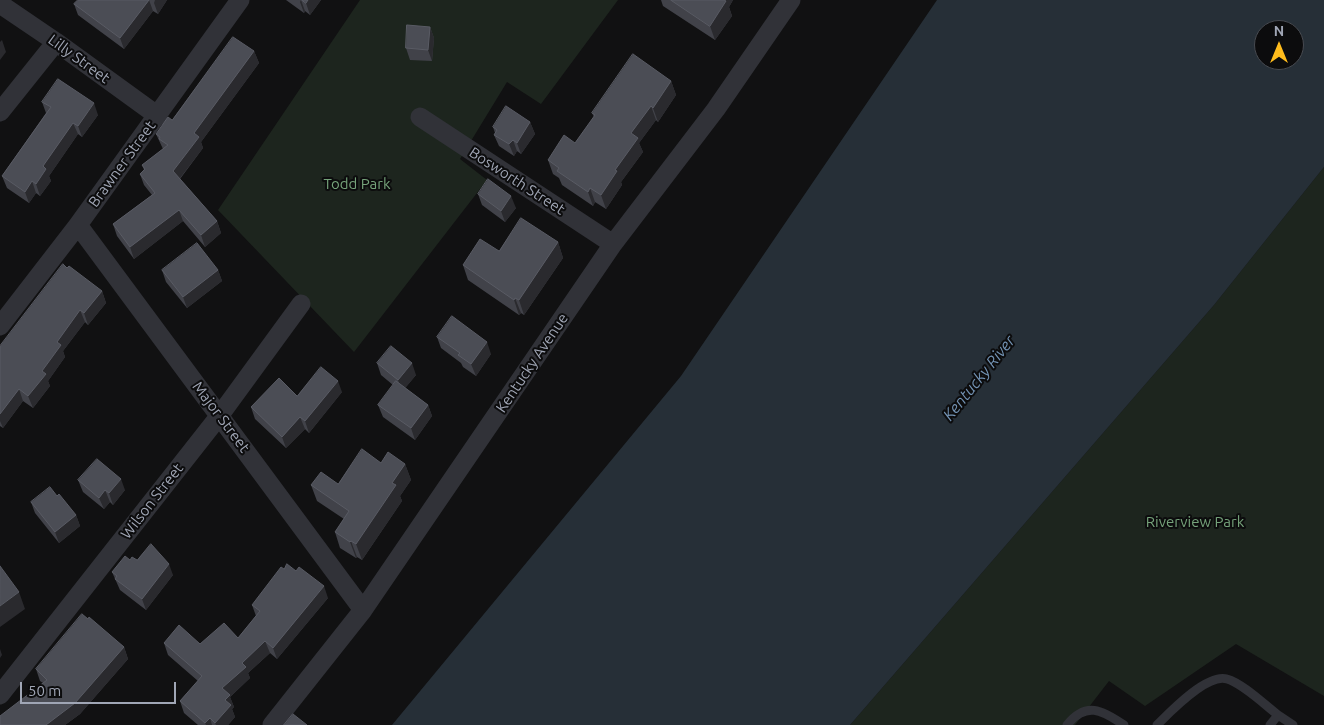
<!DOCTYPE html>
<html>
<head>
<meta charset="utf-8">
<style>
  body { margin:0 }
  #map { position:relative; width:1324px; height:725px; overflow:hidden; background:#111112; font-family:Ubuntu,sans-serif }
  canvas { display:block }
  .north { position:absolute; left:1254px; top:20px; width:50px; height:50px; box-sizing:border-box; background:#0c0c0d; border:1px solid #474a50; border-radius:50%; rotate:0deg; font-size:14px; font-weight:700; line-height:20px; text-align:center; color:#a0a6b5 }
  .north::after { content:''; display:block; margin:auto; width:18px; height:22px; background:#ffbc1c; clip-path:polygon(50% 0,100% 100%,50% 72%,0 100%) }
  .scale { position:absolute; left:20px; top:682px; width:156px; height:22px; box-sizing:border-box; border:2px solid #a0a6b5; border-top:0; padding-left:6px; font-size:15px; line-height:18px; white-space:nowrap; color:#a0a6b5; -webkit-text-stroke:4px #0c0c0d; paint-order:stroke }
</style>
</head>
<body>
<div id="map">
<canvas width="1324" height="725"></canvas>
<div class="north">N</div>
<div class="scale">50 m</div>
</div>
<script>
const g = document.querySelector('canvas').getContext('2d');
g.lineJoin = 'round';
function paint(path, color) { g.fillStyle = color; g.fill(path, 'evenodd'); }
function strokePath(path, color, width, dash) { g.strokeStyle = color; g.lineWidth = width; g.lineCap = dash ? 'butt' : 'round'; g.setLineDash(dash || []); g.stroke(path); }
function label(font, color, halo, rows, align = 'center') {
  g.font = font + ' Ubuntu,sans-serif'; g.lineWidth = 4; g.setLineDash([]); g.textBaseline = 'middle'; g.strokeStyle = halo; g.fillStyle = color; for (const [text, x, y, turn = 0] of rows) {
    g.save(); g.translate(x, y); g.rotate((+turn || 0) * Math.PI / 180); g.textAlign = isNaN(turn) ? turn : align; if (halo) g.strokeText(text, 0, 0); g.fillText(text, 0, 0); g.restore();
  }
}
const green = new Path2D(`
  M360 0H618L541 104 507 82 460 159 487 180 354 352 218 210Z
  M1324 167V696L1236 644 1145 706 1109 681 1075 725H850L1214 305Z`);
const water = new Path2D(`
  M937 0H1324V167L1214 305 850 725H392L681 376ZM1264 30H1294V60H1264Z`);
const service = new Path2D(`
  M1067 725C1086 701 1102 710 1124 725
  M1157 725C1170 712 1207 673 1227 679 1242 683 1265 705 1278 715
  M1270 725 1278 715 1293 725`);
const minor = new Path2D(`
  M0 4 56 42 158 116
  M0 112 56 42
  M420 117 613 244
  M78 225 363 610
  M0 326 78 225 240 0
  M0 695 220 415 301 304
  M272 725 363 610 613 244 716 109 791 0`);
const wall = new Path2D(`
  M78 0H167L158 14 153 11 124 49 78 15 74 4Z
  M286 0H321L310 15 305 11 304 13Z
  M661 0H733L729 7 732 16 715 40 663 6Z
  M430 27 434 38 432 61 410 60 406 48Z
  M254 51 259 63 201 142 203 148 180 179 217 221 221 233 205 247 183 221 134 259 117 236 113 224 152 195 144 185 140 174 144 170 142 165 163 149 156 134 172 120Z
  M671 81 676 95 658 122 656 120 639 143 643 152 621 182 622 185 606 209 595 202 593 206 562 185 559 178 553 174 548 160 575 143 594 117 592 113Z
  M42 102 98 115 82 137 78 134 49 176 51 181 40 196 36 193 29 203 7 188 2 176 46 113Z
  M530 122 535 134 521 154 517 151 514 156 499 146 494 135 495 133 493 127Z
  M478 194 516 208 505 222 482 205Z
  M558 242 563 258 524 315 521 313 519 315 468 280 463 265 499 251Z
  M162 270H218L222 281 187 308 166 282Z
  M102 291 106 303 88 325 85 322 63 351 65 357 48 381 50 386 33 408 23 401 3 428 0 426V346Z
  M437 337 491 354 476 376 463 367 461 363 441 348Z
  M377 363 416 375 405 388 428 405 432 416 415 440 383 417 378 405 393 385 381 375Z
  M342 392 309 433 305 429 286 448 255 419 251 407 297 396Z
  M381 463 405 464 411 480 400 496 402 501 362 560 357 557 356 558 340 548 335 532 344 519 317 501 311 485 338 484Z
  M78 480 125 490 113 505 110 502 104 509 83 492Z
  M57 496 76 515 80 526 59 543 35 513 31 502Z
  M130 560H137L173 575 146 610 120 590 112 572Z
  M328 598 277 659 270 653 248 673 250 678 230 697 234 707 232 709 235 717 228 725H198L184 713 180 701 198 681 168 655 164 643 200 644 238 638 256 616 252 605Z
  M88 619 124 647 128 659 80 714 65 725H0L43 683 40 681 36 669Z`);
const shadedWall = new Path2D(`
  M149 0 153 11 124 49 120 38Z
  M155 0H167L158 14 154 3Z
  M301 0 305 11 304 13 300 2Z
  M308 0H321L310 15 306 3Z
  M721 0H733L729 7 732 16 715 40 710 26Z
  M430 27 434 38 432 61 428 50Z
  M2 40 6 52 0 60V42Z
  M254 51 259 63 201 142 203 148 177 182 173 171 194 133Z
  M671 81 676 95 658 122 653 108Z
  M94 103 98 115 82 137 78 126Z
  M651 106 656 120 639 143 643 152 621 182 622 185 606 209 601 195 615 170 631 133Z
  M530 122 535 134 521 154 517 143Z
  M73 123 78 134 49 176 51 181 40 196 36 184 43 166Z
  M513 140 517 151 514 156 509 144Z
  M32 181 36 193 29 203 25 192Z
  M590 188 595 202 593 206 588 192Z
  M511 196 516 208 505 222 501 211Z
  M179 210 183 221 134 259 130 247Z
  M217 221 221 233 205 247 201 235Z
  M558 242 563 258 524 315 519 300Z
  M218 270 222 281 187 308 183 297Z
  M102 291 106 303 88 325 84 313Z
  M515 298 521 313 519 315 514 300Z
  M80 310 85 322 63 351 65 357 48 381 50 386 33 408 28 396 57 342Z
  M487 342 491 354 476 376 471 364Z
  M412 363 416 375 402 392 398 380Z
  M338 381 342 392 309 433 305 421Z
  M19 389 23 401 3 428 0 421V414Z
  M428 405 432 416 415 440 411 428Z
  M300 417 305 429 286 448 282 437Z
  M405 464 411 480 400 496 402 501 362 560 356 544 392 483Z
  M121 479 125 490 113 505 109 493Z
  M105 490 110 502 104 509 99 498Z
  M76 515 80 526 59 543 55 532Z
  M351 541 357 557 356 558 350 542Z
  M169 564 173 575 146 610 142 599Z
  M324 586 328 598 277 659 273 648Z
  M19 592 25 609 0 627V606Z
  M265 641 270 653 248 673 250 678 230 697 234 707 232 709 235 717 228 725H216L215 723 222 688 242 663Z
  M124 647 128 659 80 714 65 725H46Z
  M0 649 2 655 0 658Z
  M210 718 212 725H206L205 723Z`);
const building = new Path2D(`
  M78 0H149L120 38 74 4Z
  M302 0H308L306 3Z
  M671 0H724L726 1 710 26Z
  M407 25 430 27 428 50 406 48Z
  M233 37 254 51 194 133 199 137 173 171 217 221 201 235 179 210 130 247 113 224 155 193 140 174 145 169 142 165 168 145 159 139 160 137 156 134 168 117 172 120Z
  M633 54 671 81 653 108 651 106 631 133 638 138 615 170 617 171 601 195 590 188 588 192 557 171 559 168 548 160 564 135 575 143 595 115 592 113Z
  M58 79 94 103 78 126 73 123 43 166 46 169 36 184 32 181 25 192 2 176 51 107 42 102Z
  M506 106 530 122 517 143 513 140 509 144 494 135 497 130 493 127Z
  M488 179 511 196 501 211 478 194Z
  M521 218 558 242 519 300 515 298 514 300 463 265 480 239 499 251Z
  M197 243 218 270 183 297 162 270Z
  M63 264 67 268 69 266 102 291 84 313 80 310 57 342 61 345 42 371 46 374 28 396 19 389 0 414V346Z
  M452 316 487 342 471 364 458 355 460 353 437 337Z
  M391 346 412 363 398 380 377 363Z
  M321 367 338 381 305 421 300 417 282 437 251 407 279 378 297 396Z
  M396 381 428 405 411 428 378 405Z
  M362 449 381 463 388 452 405 464 392 483 396 485 356 544 351 541 350 542 335 532 349 511 311 485 321 472 338 484Z
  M97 459 121 479 109 493 105 490 99 498 78 480Z
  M50 487 57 496 59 494 76 515 55 532 31 502Z
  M151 544 169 564 142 599 115 579 117 576 112 572 125 556 130 560 132 557 137 560Z
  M287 564 296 571 299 567 324 586 273 648 265 641 242 663 246 667 222 688 230 695 225 700 231 705 215 723 210 718 205 723 180 701 202 676 164 643 179 625 200 644 224 623 238 638 260 611 252 605 281 567 284 569Z
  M0 566 19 592 0 606Z
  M82 614 88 619 89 617 124 647 75 703 46 725H0V716L47 680 36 669Z
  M293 714 307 725H284Z`);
const streetNames = [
  ["Lilly Street",79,59,36],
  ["Brawner Street",122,164,-54],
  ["Bosworth Street",517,181,33],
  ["Kentucky Avenue",532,363,-56],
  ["Major Street",221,417,53],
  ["Wilson Street",152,501,-52]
];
const parkNames = [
  ["Todd Park",357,184],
  ["Riverview Park",1195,522]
];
const waterNames = [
  ["Kentucky River",979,378,-51]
];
paint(green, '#1d251e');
paint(water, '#262f37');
strokePath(service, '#313238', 9);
strokePath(minor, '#313238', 19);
paint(wall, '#414249');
paint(shadedWall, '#2a2a2e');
paint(building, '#4b4d55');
strokePath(building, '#595b64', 1);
label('15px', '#a0a6b5', '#0c0c0d', streetNames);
label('15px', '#75a27a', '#0c0c0d', parkNames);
label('italic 16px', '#7393b4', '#0c0c0d', waterNames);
</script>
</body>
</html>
